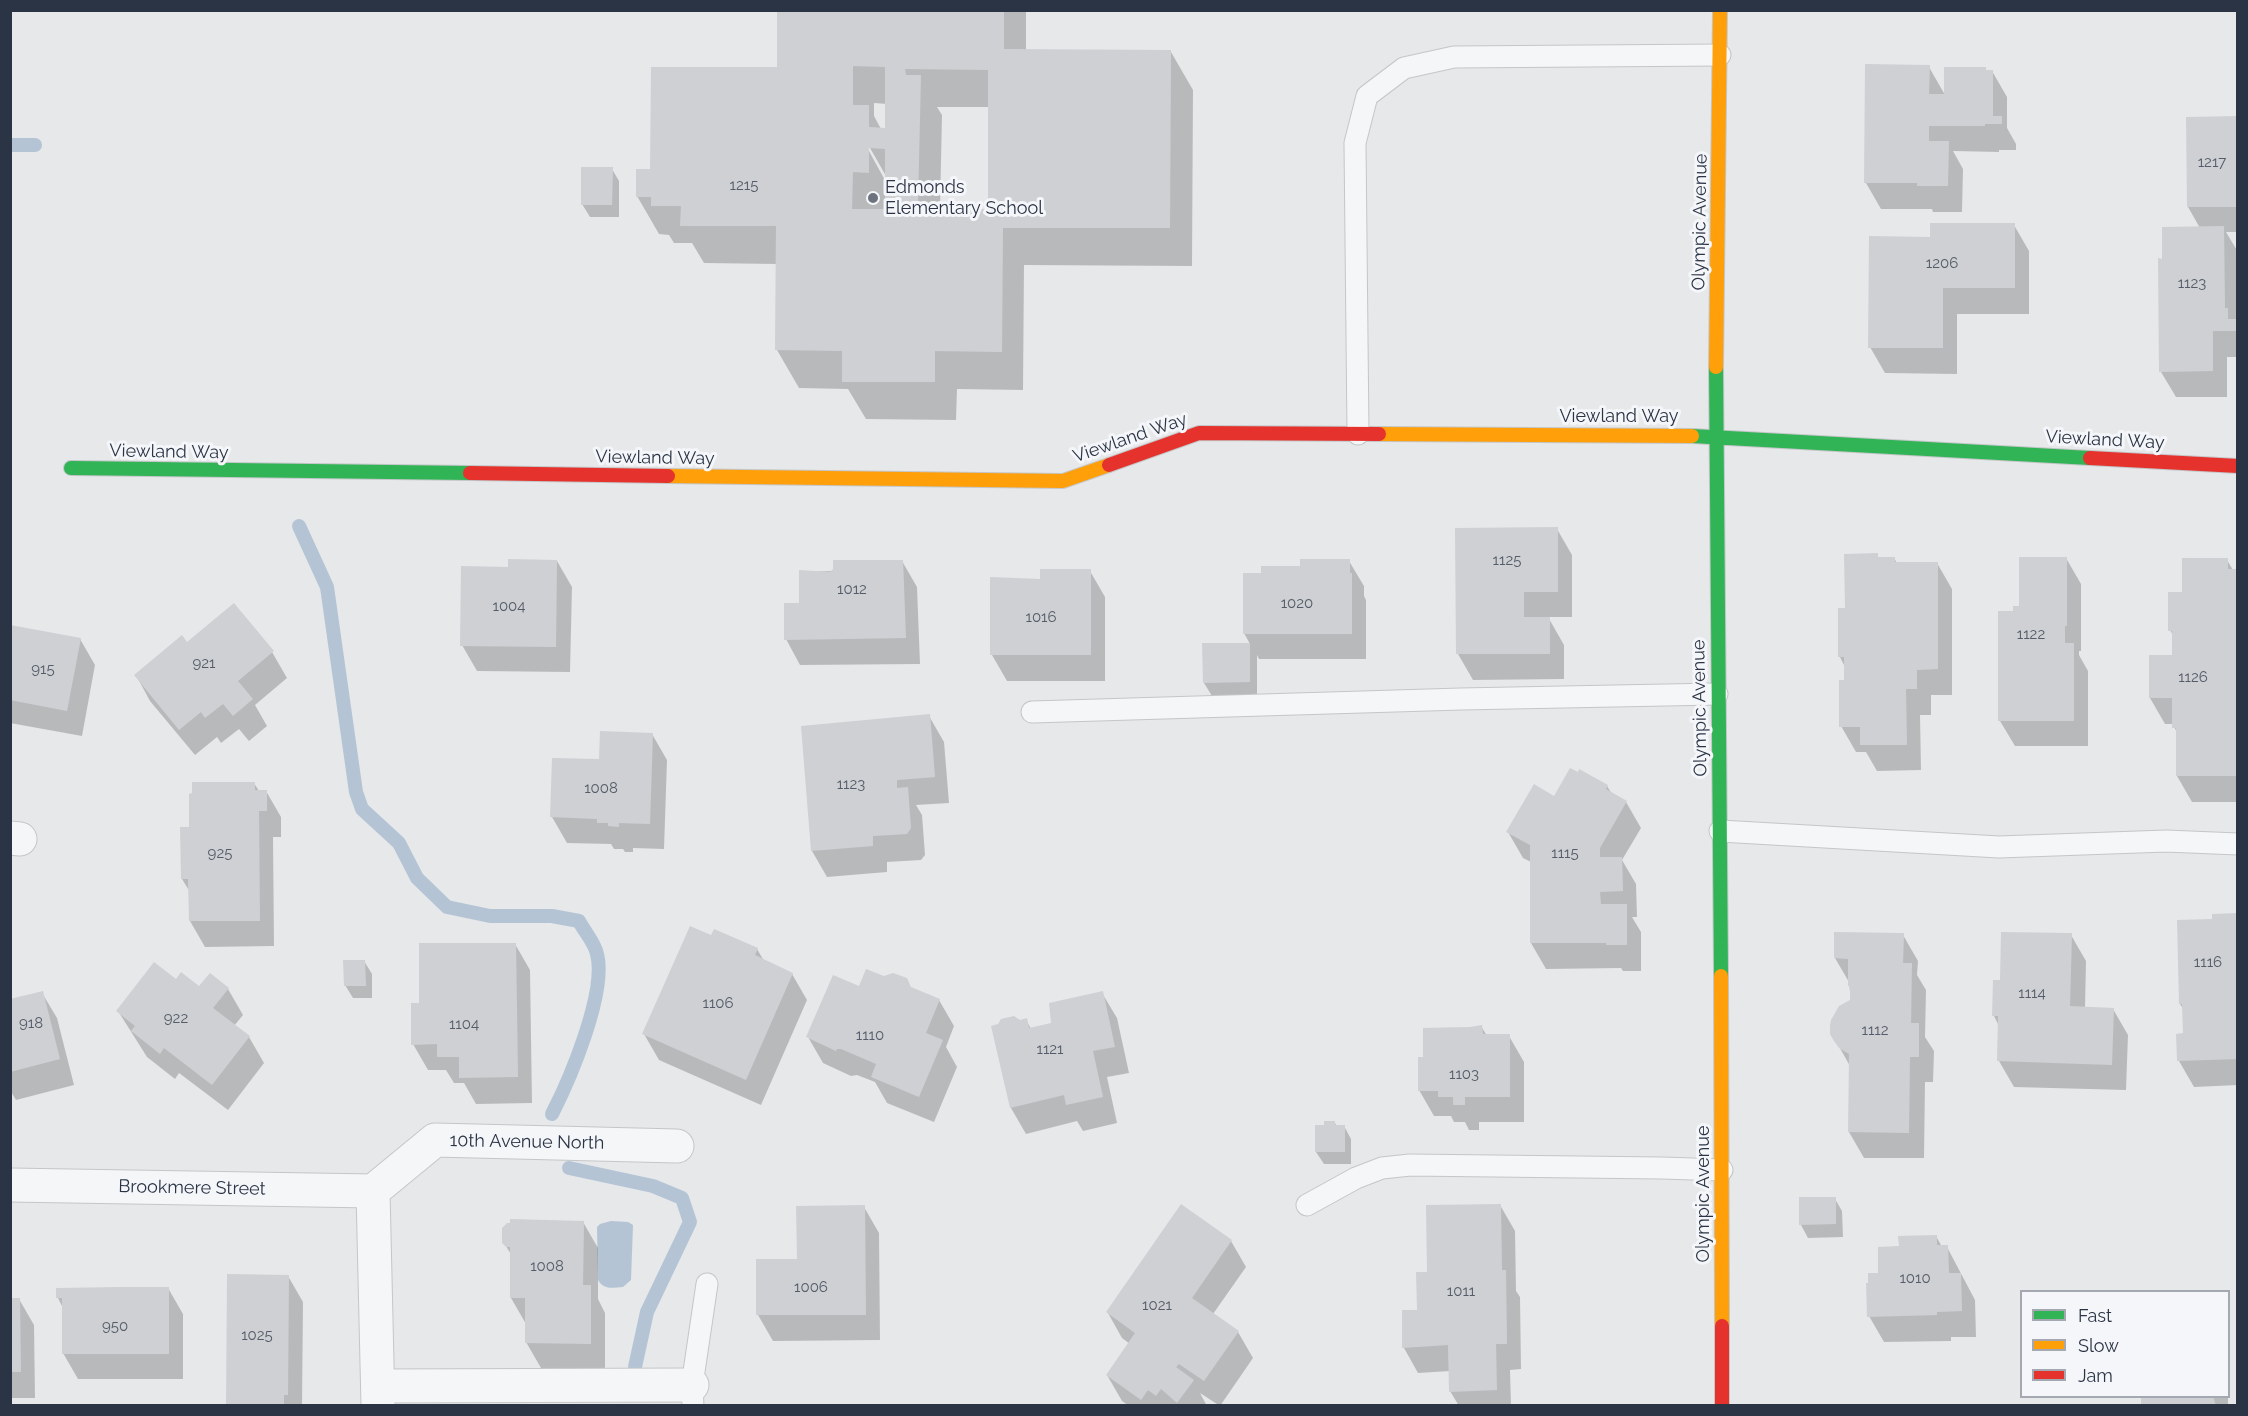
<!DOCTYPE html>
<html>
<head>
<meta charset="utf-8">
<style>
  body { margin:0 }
  #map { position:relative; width:2248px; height:1416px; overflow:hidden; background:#e6e8ea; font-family:Raleway,sans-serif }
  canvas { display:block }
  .frame { position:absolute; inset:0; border:12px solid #2b3445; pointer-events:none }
  .legend { position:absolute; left:2020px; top:1290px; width:210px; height:108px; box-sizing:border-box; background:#f4f6f9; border:2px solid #a4a8b1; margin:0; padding:8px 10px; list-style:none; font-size:18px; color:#2b3445 }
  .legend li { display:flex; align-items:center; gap:12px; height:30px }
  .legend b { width:30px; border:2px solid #a4a8b1 }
</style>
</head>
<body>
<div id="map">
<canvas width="2248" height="1416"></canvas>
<div class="frame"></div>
<ul class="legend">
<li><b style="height:8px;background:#30b455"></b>Fast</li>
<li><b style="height:8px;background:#ff9f0a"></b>Slow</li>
<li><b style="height:8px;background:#e5322d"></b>Jam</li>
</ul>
</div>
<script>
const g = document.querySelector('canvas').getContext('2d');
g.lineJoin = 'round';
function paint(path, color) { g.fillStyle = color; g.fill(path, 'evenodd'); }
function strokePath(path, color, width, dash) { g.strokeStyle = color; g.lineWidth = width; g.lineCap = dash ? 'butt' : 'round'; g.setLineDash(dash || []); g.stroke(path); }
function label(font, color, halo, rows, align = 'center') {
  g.font = font + ' Raleway,sans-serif'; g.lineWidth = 6; g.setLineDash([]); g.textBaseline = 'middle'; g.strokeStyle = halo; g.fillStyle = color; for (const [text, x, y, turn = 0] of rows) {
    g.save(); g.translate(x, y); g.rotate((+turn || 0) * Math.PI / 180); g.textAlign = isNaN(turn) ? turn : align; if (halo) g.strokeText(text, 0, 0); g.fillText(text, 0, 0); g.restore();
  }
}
const water = new Path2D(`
  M611 1221 628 1222 633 1225 631 1280 623 1287C612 1288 604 1290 598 1280L597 1227 600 1224Z`);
const shadow = new Path2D(`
  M779 10H1026V51L1171 52 1193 90 1192 266 1024 265 1023 390 957 389 956 420 866 419 848 389 799 388 777 350V264L704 263 692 243H674L669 235 659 234 637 196 652 170 779 69ZM874 103 887 104V130L881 129 874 116ZM937 107H990L989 210H940L942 115ZM866 141 886 176V182L864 142Z
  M1929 67 1945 95 1986 71H1992L2007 97V128L2016 144V150H1999V152L1953 151 1963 169 1962 212H1933L1932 209H1881L1866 183Z
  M2238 118V232H2226L2238 252V357H2227V397H2176L2161 372 2164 261 2200 228 2188 207Z
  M612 169 619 181V217H590L582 204Z
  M2014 225 2029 251V314H1957V374L1885 373 1870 347 1931 238Z
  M1557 529 1572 555V617H1548L1564 645V679L1473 680 1458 654Z
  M1877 555 1879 558H1894L1897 563H1937L1952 589V695H1931V715H1920L1921 770 1877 771 1866 752H1856L1841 726 1846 682 1845 667 1840 657 1846 609Z
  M2066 558 2081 584V651H2079V655L2088 671V746H2015L2000 721 2014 613Z
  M2227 560 2233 570H2238V802H2192L2177 776 2178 735 2173 724H2165L2150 698 2174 657V637L2170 630 2184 594Z
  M557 561 572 587 570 672 477 671 462 645 510 569Z
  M902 561 917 587 920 664 800 665 786 639 801 605 800 572 834 571Z
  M1349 561 1364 586V596L1366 600V659H1259L1257 655V695L1212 696 1204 683V644H1250L1244 633 1262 575Z
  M1090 571 1105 597V681H1007L992 655 1041 581Z
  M10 626 80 639 95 665 82 736 10 723Z
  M187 644 272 652 287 678 255 705 267 726 249 741 239 729 221 743 217 737 195 755 150 701 136 675Z
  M929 716 944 742 949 803 916 805 922 815 925 855 921 860 887 862V872L827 877 812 851Z
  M652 734 667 760 664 849 633 848V852H625L623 849H614L611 844 567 843 552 817 601 761Z
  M254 783 259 791H266L281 817V837H273L274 946 205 947 190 921V892L182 879 190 828Z
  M1607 786 1612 794 1626 802 1641 828 1622 860 1636 884 1637 917H1632L1641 932V971H1623L1621 968 1546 969 1531 943V862L1523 858 1508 832 1555 798Z
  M2238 915V1085L2194 1087 2179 1061 2184 1034V1010L2180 1004Z
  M1903 935 1918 961 1917 975 1926 990 1925 1037 1934 1051 1933 1082H1925L1924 1158H1864L1849 1132 1850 1066 1832 1034 1851 1001 1849 982 1835 958Z
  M2071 935 2086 961 2085 1008 2113 1009 2128 1035 2126 1090 2014 1087 1999 1061V1026L1994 1016 2001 981Z
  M712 937 757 949 764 961 792 974 807 1000 761 1105 659 1060 644 1034Z
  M515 944 530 970 532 1103 476 1104 464 1083H454L446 1070H428L413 1044 420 1005Z
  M364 961 372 974V998H353L345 985Z
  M176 981 200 988 228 989 243 1015 234 1026 249 1037 264 1063 228 1110 179 1073 175 1079 147 1057 118 1011Z
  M911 989 939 1000 954 1026 946 1047 957 1067 934 1122 887 1103 875 1082 857 1075 851 1076 823 1063 808 1037Z
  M42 993 57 1018 74 1085 16 1100 10 1090V1001Z
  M1102 993 1117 1018 1129 1073 1107 1077 1117 1123 1083 1131 1077 1121 1026 1134 1011 1108 992 1027 1026 1020 1031 1029 1053 1025Z
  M1481 1026 1487 1036H1509L1524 1062V1122H1479V1130H1469L1465 1122H1454L1451 1116H1434L1419 1090Z
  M1334 1122 1337 1126H1344L1351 1139V1164H1324L1316 1152 1326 1126Z
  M1835 1199 1842 1211 1843 1237 1808 1238 1801 1225Z
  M1500 1205 1515 1231 1516 1291 1520 1297 1521 1369 1510 1370 1511 1406H1459L1450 1391V1371L1418 1373 1404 1348 1418 1312 1429 1273Z
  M864 1207 879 1233 880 1340 773 1341 758 1315V1261H798Z
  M583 1222 598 1248V1299L605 1313V1369L541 1368 526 1342V1324L511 1298 512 1256 504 1243Z
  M1936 1236 1942 1247H1947L1975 1300 1976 1337H1951V1341L1884 1342 1869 1316 1880 1274 1900 1247Z
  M1231 1241 1246 1267 1213 1314 1238 1332 1253 1358 1220 1406 1200 1393 1207 1406H1129L1122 1401 1107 1375 1130 1344 1122 1338 1108 1313Z
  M288 1276 303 1302 302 1406H228Z
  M168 1288 183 1314V1379H78L63 1353V1308L58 1298Z
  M10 1299H19L34 1325 35 1398H10Z
  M2142 1396H2228V1406H2142Z`);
const stream = new Path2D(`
  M10 145H35
  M299 526 327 587 356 792 362 809 399 843 417 878 447 907 490 916H552L579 921C584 931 595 943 597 954 607 992 570 1079 552 1114
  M569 1168 653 1186 682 1198 690 1222 647 1312 635 1367`);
const building = new Path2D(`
  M777 10H1004V49L1171 50 1170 228H1003L1002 352 935 351V382H842V351L775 350 776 226H680L681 206H651V197H636V169H650L651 67H777ZM853 66 885 67V128L869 127V105H853ZM905 69 988 70V209H904V203H918L921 75H906ZM869 148 885 149V209H852L853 172 869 173Z
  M1865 64 1930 65 1929 94H1944V67H1986V70H1993V116H2002V124H1985V126H1929V141H1949L1948 186H1917V183H1864Z
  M2238 116V207H2187L2186 117Z
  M581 167H613L612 205H581Z
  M1930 223H2015V288H1943V348H1868L1869 236 1930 237Z
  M2224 226 2225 308H2228V319H2238V331H2213V371L2159 372 2158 258 2162 259V227Z
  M1558 527V592H1524V617H1550V654H1456L1455 528Z
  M1878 553V557H1895V562H1938V669L1917 670V689H1906L1907 745H1860V727H1839V680H1844V657H1838V608H1845L1844 554Z
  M2019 557H2067V626H2065V643H2074V721H1998V611H2013V606H2019Z
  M2182 558H2228V569H2238V776H2176V728H2172V698H2149V655H2172V631H2168V592H2182Z
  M508 559 557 560 556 647 460 646 461 566 508 567Z
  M1300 559H1350V573H1352V634H1243V573H1261V566H1300Z
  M833 560H903L906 638 784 640V603H799V570L830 572 833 569Z
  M1040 569H1091V655H990V577L1040 579Z
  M234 603 274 651 238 681 253 699 233 716 223 704 205 718 201 712 179 730 134 675 182 635 187 642Z
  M10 625 81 638 67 711 10 700Z
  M1202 643H1250V682L1203 683Z
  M930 714 935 777 897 780V788L908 787 911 828 907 834 873 836V846L811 851 801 726Z
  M600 731 653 733 650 824 619 823V827L608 826V823H597V819L550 817 552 758 599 759Z
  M1570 768 1578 772 1579 769 1608 785 1606 789 1627 801 1600 848V857H1622L1623 891 1600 892 1601 904H1627V945H1606V943H1530V845L1506 832 1534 784 1554 796Z
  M192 782H255V790H267V811H259L260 921H189L188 879H181L180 827H189V794L192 793Z
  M2238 913V1059L2177 1061 2176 1034 2183 1033 2182 1004H2179L2177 920 2212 919V914Z
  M690 926 711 935 714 929 758 948 755 955 793 973 746 1080 642 1034Z
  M1834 932 1904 933 1903 963H1912L1911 1023H1919V1057H1910L1909 1133 1848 1132 1849 1054 1839 1048 1834 1041 1830 1034V1026L1831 1020 1839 1006 1850 1000V986H1848V959L1834 958Z
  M2001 932 2072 933 2070 1006 2114 1008 2112 1065 1997 1061 1998 1016H1992L1993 980H2000Z
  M419 943H516L518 1077 459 1078V1057H437V1044L411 1045V1003H419Z
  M343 960H365L366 986H344Z
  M154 962 176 979 181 972 199 986 210 973 229 988 213 1008 250 1036 212 1085 164 1048 160 1054 131 1031 135 1026 116 1011Z
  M866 969 884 976 893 973 907 978 911 987 940 999 926 1033 943 1040 919 1097 871 1077 876 1064 841 1049H837L836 1051 806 1037 833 975 859 986Z
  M43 991 60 1059 10 1072V999Z
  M1103 991 1115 1047 1093 1051 1103 1097 1066 1105 1064 1095 1010 1108 991 1026 998 1024 1001 1019 1014 1016 1020 1020 1027 1018 1029 1028 1051 1023 1049 1003Z
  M1482 1025 1483 1034H1510V1097H1465V1105H1453V1097H1438V1091H1418V1057H1423V1028L1470 1027Z
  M1324 1121H1335V1125H1345V1152H1315V1125H1324Z
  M1799 1197H1836V1224L1799 1225Z
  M1181 1204 1232 1240 1192 1298 1239 1331 1204 1381 1179 1364 1176 1367 1194 1380 1177 1403 1161 1389 1156 1396 1148 1390 1141 1400 1106 1375 1135 1333 1106 1312Z
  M1501 1204 1502 1270H1506L1507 1344H1496L1497 1390 1449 1392 1448 1345 1402 1348V1310H1417L1416 1272H1427L1426 1205Z
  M865 1205 866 1315H756V1259H797L796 1206Z
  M510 1219 584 1221 583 1285H591V1344L525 1343V1298H510V1247H506L502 1243V1228L507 1223H510Z
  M1937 1235V1245H1948L1949 1273H1961L1962 1311 1937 1312V1315L1867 1317 1866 1283H1868V1273H1878V1247L1899 1246 1898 1236Z
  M227 1274 289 1275 288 1395H284V1406H226Z
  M121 1287H169V1354H62V1298H56V1288Z
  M10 1298H20L21 1372H10Z
  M2141 1396H2213L2216 1406H2141Z`);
const lane = new Path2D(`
  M1358 434 1355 143 1367 96 1404 68 1454 57 1720 55
  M1032 712 1461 699 1717 694
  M1720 831 1999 847 2166 841 2238 844
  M1307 1205 1356 1178 1382 1168 1410 1165 1662 1168 1722 1170
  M693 1406 692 1385 707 1284`);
const street = new Path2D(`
  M10 838 20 839
  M10 1185 373 1191
  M373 1191 435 1140 677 1146
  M373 1191 378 1406
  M378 1386 692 1385`);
const fast = new Path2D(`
  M1716 367 1721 976
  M1692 436 2090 458
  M71 468 470 473`);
const slow = new Path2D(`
  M1716 367 1720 10
  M1379 434 1692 436
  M668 476 1063 481 1109 465
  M1721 976 1722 1326`);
const jam = new Path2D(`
  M2090 458 2238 466
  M1109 465 1199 433 1379 434
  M470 473 668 476
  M1722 1326V1406`);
const markers = [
  [873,198,6,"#6c737f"]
];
const numberNames = [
  ["1217",2212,162],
  ["1215",744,185],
  ["1206",1942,263],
  ["1123",2192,283],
  ["1125",1507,560],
  ["1012",852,589],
  ["1020",1297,603],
  ["1004",509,606],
  ["1016",1041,617],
  ["1122",2031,634],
  ["921",204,663],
  ["915",43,669],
  ["1126",2193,677],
  ["1123",851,784],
  ["1008",601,788],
  ["925",220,853],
  ["1115",1565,853],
  ["1116",2208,962],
  ["1114",2032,993],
  ["1106",718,1003],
  ["922",176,1018],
  ["918",31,1023],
  ["1104",464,1024],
  ["1112",1875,1030],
  ["1110",870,1035],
  ["1121",1050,1049],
  ["1103",1464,1074],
  ["1008",547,1266],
  ["1010",1915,1278],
  ["1006",811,1287],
  ["1011",1461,1291],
  ["1021",1157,1305],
  ["950",115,1326],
  ["1025",257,1335]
];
const poiNames = [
  ["Edmonds",885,188],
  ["Elementary School",885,209]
];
const streetNames = [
  ["Olympic Avenue",1700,222,-89],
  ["Viewland Way",1619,417],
  ["Viewland Way",1130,438,-19],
  ["Viewland Way",2105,440,3],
  ["Viewland Way",169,452,1],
  ["Viewland Way",655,458,1],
  ["Olympic Avenue",1700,708,-91],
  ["10th Avenue North",527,1142,1],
  ["Brookmere Street",192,1188,1],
  ["Olympic Avenue",1704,1194,-90]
];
paint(water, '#b4c4d5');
paint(shadow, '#0003');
strokePath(stream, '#b4c4d5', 14);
paint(building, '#ced0d3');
strokePath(lane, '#c4c6c8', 23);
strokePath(street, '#c4c6c8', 35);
strokePath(fast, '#c4c6c8', 16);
strokePath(slow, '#c4c6c8', 16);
strokePath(jam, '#c4c6c8', 16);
strokePath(lane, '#f5f6f7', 21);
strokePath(street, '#f5f6f7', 33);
strokePath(fast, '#30b455', 14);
strokePath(slow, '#ff9f0a', 14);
strokePath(jam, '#e5322d', 14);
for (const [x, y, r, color] of markers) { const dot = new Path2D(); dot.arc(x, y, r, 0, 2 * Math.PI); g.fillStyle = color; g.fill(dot); strokePath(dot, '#f4f6f9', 2); }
label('15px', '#545c69', null, numberNames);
label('18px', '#2b3445', '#f4f6f9', poiNames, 'left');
label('18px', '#2b3445', '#f4f6f9', streetNames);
</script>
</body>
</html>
